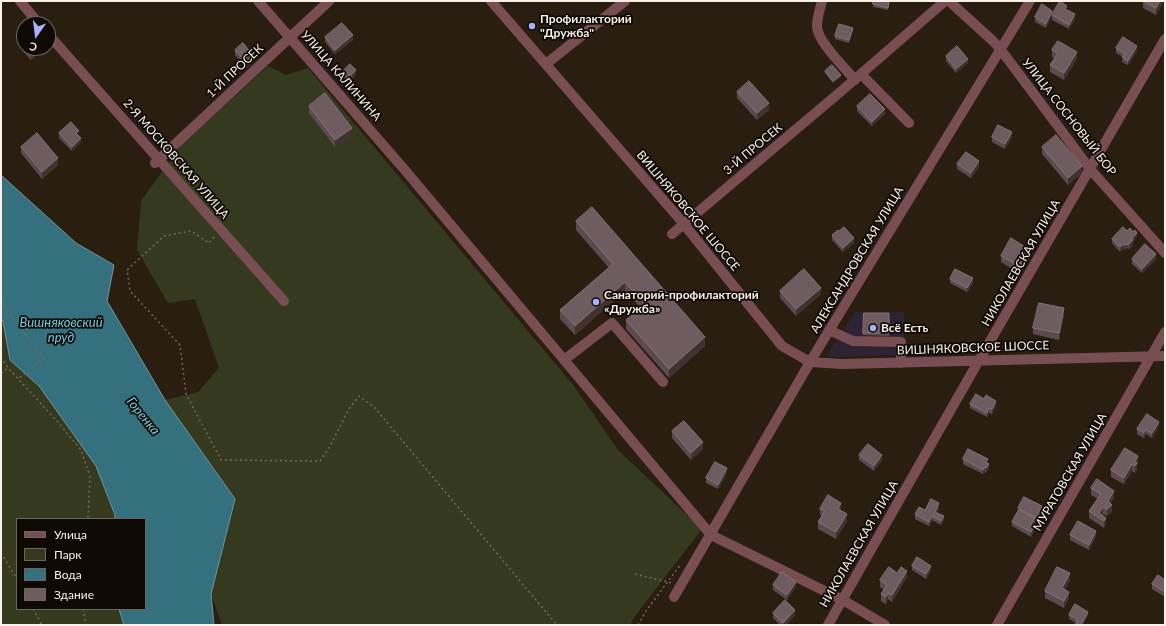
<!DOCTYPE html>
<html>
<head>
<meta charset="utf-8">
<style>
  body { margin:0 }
  #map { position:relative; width:1166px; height:626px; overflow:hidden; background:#291e10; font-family:Lato,sans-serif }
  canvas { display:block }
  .frame { position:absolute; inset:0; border:2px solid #f9f1e8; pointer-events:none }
  .legend { position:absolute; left:16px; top:518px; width:130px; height:92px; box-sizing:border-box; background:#0e0904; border:1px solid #6c665f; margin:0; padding:5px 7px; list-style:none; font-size:12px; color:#f9f1e8 }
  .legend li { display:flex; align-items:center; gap:8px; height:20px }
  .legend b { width:20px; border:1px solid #6c665f }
  .north { position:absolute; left:16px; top:16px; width:40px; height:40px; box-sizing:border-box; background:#0e0904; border:1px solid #6c665f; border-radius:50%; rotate:194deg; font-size:11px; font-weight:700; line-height:16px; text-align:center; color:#f9f1e8 }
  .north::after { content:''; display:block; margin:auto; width:14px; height:18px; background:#a8b0fc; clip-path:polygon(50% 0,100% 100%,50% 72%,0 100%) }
</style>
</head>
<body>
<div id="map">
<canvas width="1166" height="626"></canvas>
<div class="frame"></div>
<ul class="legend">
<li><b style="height:5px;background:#784e52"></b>Улица</li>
<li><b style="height:11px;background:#353a1e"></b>Парк</li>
<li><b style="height:11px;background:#34707e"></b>Вода</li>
<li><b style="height:11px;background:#6e5c60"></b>Здание</li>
</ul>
<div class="north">С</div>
</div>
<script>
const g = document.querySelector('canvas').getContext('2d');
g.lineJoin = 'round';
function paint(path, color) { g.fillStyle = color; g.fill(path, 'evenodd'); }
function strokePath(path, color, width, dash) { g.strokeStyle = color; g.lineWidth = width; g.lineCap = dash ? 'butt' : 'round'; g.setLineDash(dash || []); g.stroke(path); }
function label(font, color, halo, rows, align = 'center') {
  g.font = font + ' Lato,sans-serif'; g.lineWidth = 3.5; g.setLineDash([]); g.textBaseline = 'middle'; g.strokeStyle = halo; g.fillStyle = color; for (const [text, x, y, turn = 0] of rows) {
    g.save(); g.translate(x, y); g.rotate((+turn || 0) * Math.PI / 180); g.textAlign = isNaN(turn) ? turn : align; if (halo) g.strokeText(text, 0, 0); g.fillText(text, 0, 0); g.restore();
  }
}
const commercial = new Path2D(`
  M855 312H904L905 355 826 357Z`);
const green = new Path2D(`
  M268 66 286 75 308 68 574 386 618 450 702 529 635 616 630 625H222L211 594 235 499 165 400 198 392 219 368 195 299 168 303 137 250 141 201 182 144Z
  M1 319 3 321 10 360 39 386 96 466 115 515V519H17V609H119L124 625H1Z`);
const water = new Path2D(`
  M1 175 76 243 114 265 107 301 165 400 235 499 211 594 214 625H124L119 609H145V519H115V515L96 466 39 386 10 360 3 321 1 319Z`);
const path = new Path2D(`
  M214 237 209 243 191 231 164 236 127 270 130 291 180 345 186 394 221 460 320 461 329 448 349 409 359 396 374 407 557 625
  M1 302 44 359 18 379
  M1 357 8 368 57 421 81 450 90 476 88 519
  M1 373 8 368
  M1 553 17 579
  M635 574 672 583
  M33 609 42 625
  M83 609 86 625
  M638 625 646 611 681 564`);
const minor = new Path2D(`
  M20 1 39 24
  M258 1 404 169 711 535 843 600 885 625
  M491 1 678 217 782 346 810 362 842 364 1165 356
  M822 1C820 9 817 17 817 26 817 41 844 67 855 80
  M949 1 993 41 1001 50 1090 169 1165 253
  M48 34 284 301
  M546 64 625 1
  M861 74 909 123
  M155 163 329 1
  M672 234 839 93 945 1
  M829 330 853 341 901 342V363
  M564 360 612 323 663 382
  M674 597 813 357 1030 1
  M828 625 974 369 1165 39
  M997 625 1165 332`);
const wall = new Path2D(`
  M873 1H890L888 10 873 7Z
  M1143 1H1164L1156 15 1143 8Z
  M1067 10 1075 19 1069 29 1052 20V16L1046 28 1035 22V17L1052 15Z
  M853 30 849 43 835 39V36Z
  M325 37 353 40 335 54 325 42Z
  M22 46 24 48H43L31 60 22 50Z
  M1116 48 1137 51 1128 65 1122 62 1123 57 1116 53Z
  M235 50 254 60 247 68 235 55Z
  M1052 50 1077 59 1064 80 1050 72V65L1055 58 1052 57Z
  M946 56 968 63 956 73 946 61Z
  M825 71 841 77 833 83 825 73Z
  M341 73 356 75 347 83 341 77Z
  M737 92 769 110 757 120 737 98Z
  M309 106 352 135 335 147 309 113Z
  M857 106 885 114 872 126 857 111Z
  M59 133 79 135 81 142 72 151 59 138Z
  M992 137H1012L1005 149 992 142Z
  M21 147 58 165 42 179 21 153Z
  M1042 147 1082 173 1068 185 1042 154Z
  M957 164 979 166 971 178 957 169Z
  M576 221 705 346 669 378 626 329V320L641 308 625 291 575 335 560 319V310L609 268 576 230Z
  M839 231 854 243 843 252 832 240V235Z
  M1127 231 1137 237 1133 241V245L1129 249 1127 248 1125 250 1124 248 1120 252 1112 243V239Z
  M1001 256 1030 257 1020 274 1001 262Z
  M1132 259H1156L1142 273 1132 264Z
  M950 279 973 283 967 292 950 283Z
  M780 291 821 294 796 316 780 298Z
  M864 313H889V336L863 335Z
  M1064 315 1059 340 1033 334V328Z
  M984 399 996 406 992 414 989 413 987 417 970 408V404Z
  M1159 426 1152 438 1146 434 1144 438 1137 434V429Z
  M672 431 703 449 691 460 672 438Z
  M859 455 882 460 874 471 859 460Z
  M963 459 988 463 989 468 986 473 985 472 983 474 963 464Z
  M1138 462 1137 465V470L1135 473 1132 471 1124 484 1111 477V470Z
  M727 473 718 489 706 483V478Z
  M1091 488 1114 498 1110 503 1112 512 1107 516 1103 514V515L1106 524 1104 528 1089 518V511L1098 499 1091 495Z
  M939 508 937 513 944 521 941 525 932 520 929 526 915 519V514L925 510Z
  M1018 508 1042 511 1036 522H1035L1033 526 1034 531 1031 537 1012 526V522L1018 510Z
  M820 509 841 510V511L847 521 836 539 818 529V522L822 516 820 515Z
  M1070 535 1096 536 1089 550 1070 540Z
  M912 566 931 570 926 579 912 570Z
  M897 573 907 577 892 602 888 599 886 604 881 601V594L884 590 880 587V580Z
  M1070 580 1065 589 1069 598 1064 608 1045 598V591Z
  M1165 580V597L1152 589V584Z
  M773 585 796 586 787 600 773 590Z
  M773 613 795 615 786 625H780L773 618Z
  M1069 615 1088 616 1076 623 1069 619Z`);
const shadedWall = new Path2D(`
  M1160 1H1164L1156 15V8Z
  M1052 11V16L1046 28V24Z
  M1075 14V19L1069 29V25Z
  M353 35V40L335 54V50Z
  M1137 46V51L1128 65V61Z
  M38 48H43L31 60V55Z
  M1077 52V59L1064 80V73Z
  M254 56V60L247 68V63Z
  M968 59V63L956 73V69Z
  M356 70V75L347 83V79Z
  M841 75V77L833 83V81Z
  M769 103V110L757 120V113Z
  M885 109V114L872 126V122Z
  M352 128V135L335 147V140Z
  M1012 132V137L1005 149V144Z
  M81 138V142L72 151V147Z
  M58 158V165L42 179V172Z
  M979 161V166L971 178V173Z
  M1082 166V173L1068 185V178Z
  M1137 233V237L1133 241V245L1129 249V244L1132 238Z
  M854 238V243L843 252V248Z
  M1124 244V248L1120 252V247Z
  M1127 244V248L1125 250V245Z
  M1030 250V257L1020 274V267Z
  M1156 254V259L1142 273V269Z
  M973 278V283L967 292V288Z
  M625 282V291L575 335V326Z
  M821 288V294L796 316V309Z
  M1064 308V315L1059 340V333Z
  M705 337V346L669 378V369Z
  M996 401V406L992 414V409Z
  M989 408V413L987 417V413Z
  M1159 422V426L1152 438V433Z
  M1146 430V434L1144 438V433Z
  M703 442V449L691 460V453Z
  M882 455V460L874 471V466Z
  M1138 456V462L1137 465V470L1135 473V462Z
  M989 464V468L986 473V468Z
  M1132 464V471L1124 484V478Z
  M985 467V472L983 474V470Z
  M727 468V473L718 489V485Z
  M1114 491V498L1108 507V501Z
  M841 503V510L838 516V509Z
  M939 503V508L935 516V512Z
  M1112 505V512L1107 516V509Z
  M1042 506V511L1036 522V518Z
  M1103 507V514L1100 519 1099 513Z
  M847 514V521L836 539V532Z
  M932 516V520L929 526V522Z
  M944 516V521L941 525V521Z
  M1035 518V523L1031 529V525Z
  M1106 518V524L1104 528V521Z
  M1034 526V531L1031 537V532Z
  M1096 531V536L1089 550V545Z
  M931 566V570L926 579V574Z
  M907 571V577L892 602V595Z
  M1070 573V580L1062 595V588Z
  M796 582V586L787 600V595Z
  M1069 592V598L1064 608V601Z
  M888 593V599L886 604V597Z
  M795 610V615L786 625H783V623Z
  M1088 612V616L1083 625H1081Z`);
const building = new Path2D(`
  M873 1H889L888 8 873 4Z
  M1060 1 1067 6 1065 9 1075 14 1069 25 1052 15Z
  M1143 1H1160L1156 8Z
  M1042 4 1052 11 1046 24 1035 17Z
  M342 23 353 35 335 50 325 37Z
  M839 24 853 28 849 40 835 36Z
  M1123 37 1137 46 1128 61 1122 57 1125 54 1116 48Z
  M1058 41 1077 52 1064 73 1050 65 1058 53 1052 50Z
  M243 43 254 56 247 63 235 50Z
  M24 44V48H38L31 55 22 46Z
  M957 46 968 59 956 69 946 56Z
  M350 64 356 70 347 79 341 73Z
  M832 65 841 75 833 81 825 71Z
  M749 81 769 103 757 113 737 92Z
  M325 93 352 128 335 140 309 106Z
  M870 94 885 109 872 122 857 106Z
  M71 122 79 131 76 133 81 138 72 147 59 133Z
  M998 125 1012 132 1005 144 992 137Z
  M37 133 58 158 42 172 21 147Z
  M1056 135 1082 166 1068 178 1042 147Z
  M966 152 979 161 971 173 957 164Z
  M592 207 705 337 669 369 626 320 645 304 625 282 575 326 560 310 613 264 576 221Z
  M844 227 854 238 843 248 832 235 838 230 839 231Z
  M1123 227 1127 231 1130 228 1133 232 1135 230 1137 233 1132 238 1133 240 1129 244H1127L1125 245 1124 244 1120 247 1112 239Z
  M1011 238 1030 250 1020 267 1001 256Z
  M1145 244 1156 254 1142 269 1132 259Z
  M804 269 821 288 796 309 780 291Z
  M955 269 973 278 967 288 950 279Z
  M1039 303 1064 308 1059 333 1033 328Z
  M864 313H889V333H863Z
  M976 394 984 399 986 395 996 401 992 409 989 408 987 413 970 404Z
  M1147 414 1159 422 1152 433 1146 430 1144 433 1137 429Z
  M684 421 703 442 691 453 672 431Z
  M868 444 882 455 874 466 859 455Z
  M1125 448 1138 456 1135 462 1137 463 1135 466 1132 464 1124 478 1111 470Z
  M968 449 988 459 986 462 989 464 986 468 985 467 983 470 963 459Z
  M715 462 727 468 718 485 706 478Z
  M1097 479 1114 491 1108 501 1112 505 1107 509 1103 507 1099 513 1106 518 1104 521 1089 511 1101 494 1091 488Z
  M828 495 841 503 838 509 847 514 836 532 818 522 825 511 820 509Z
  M1024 497 1042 506 1036 518 1018 508Z
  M931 499 939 503 935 512 944 516 941 521 932 516 929 522 915 514 919 507 925 510Z
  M1019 510 1035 518 1031 525 1034 526 1031 532 1012 522Z
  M1078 521 1096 531 1089 545 1070 535Z
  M917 557 931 566 926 574 912 566Z
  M889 567 897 573 901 567 907 571 892 595 888 593 886 597 881 594 887 585 880 580Z
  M1057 567 1070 573 1062 588 1069 592 1064 601 1045 591Z
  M782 572 796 582 787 595 773 585Z
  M1158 575 1165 580V592L1152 584Z
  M785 600 795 610 783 623 773 613Z
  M1075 604 1088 612 1081 625H1075L1078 619 1069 615Z`);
const markers = [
  [532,26,4,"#a8b0fc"],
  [596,302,4,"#a8b0fc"],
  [873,328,4,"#a8b0fc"]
];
const poiNames = [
  ["Профилакторий",540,19],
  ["\"Дружба\"",540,33],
  ["Санаторий-профилакторий",604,295],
  ["«Дружба»",604,309],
  ["Всё Есть",881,328]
];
const streetNames = [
  ["1-Й ПРОСЕК",235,71,-43],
  ["УЛИЦА КАЛИНИНА",341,76,49],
  ["УЛИЦА СОСНОВЫЙ БОР",1069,117,52],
  ["3-Й ПРОСЕК",753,149,-40],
  ["2-Я МОСКОВСКАЯ УЛИЦА",176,159,49],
  ["ВИШНЯКОВСКОЕ ШОССЕ",688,211,50],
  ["АЛЕКСАНДРОВСКАЯ УЛИЦА",857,260,-59],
  ["НИКОЛАЕВСКАЯ УЛИЦА",1021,263,-60],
  ["ВИШНЯКОВСКОЕ ШОССЕ",973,348,-2],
  ["МУРАТОВСКАЯ УЛИЦА",1070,472,-60],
  ["НИКОЛАЕВСКАЯ УЛИЦА",859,544,-60]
];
const waterNames = [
  ["Вишняковский",61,323],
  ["пруд",61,338],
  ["Горенка",143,416,51]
];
paint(commercial, '#2d2332');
paint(green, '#353a1e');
paint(water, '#34707e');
strokePath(water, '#6f979e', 1);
strokePath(path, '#73695d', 1.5, [2, 3]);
strokePath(minor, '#784e52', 10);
paint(wall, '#5d4a4f');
paint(shadedWall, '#41312f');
paint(building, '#6e5c60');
strokePath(building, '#837375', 1);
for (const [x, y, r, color] of markers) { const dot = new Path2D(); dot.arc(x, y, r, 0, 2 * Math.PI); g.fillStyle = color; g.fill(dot); strokePath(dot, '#0e0904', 1.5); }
label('bold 12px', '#f9f1e8', '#0e0904', poiNames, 'left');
label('12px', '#f9f1e8', '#0e0904', streetNames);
label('italic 13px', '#70cfe5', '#0e0904', waterNames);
</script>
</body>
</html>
